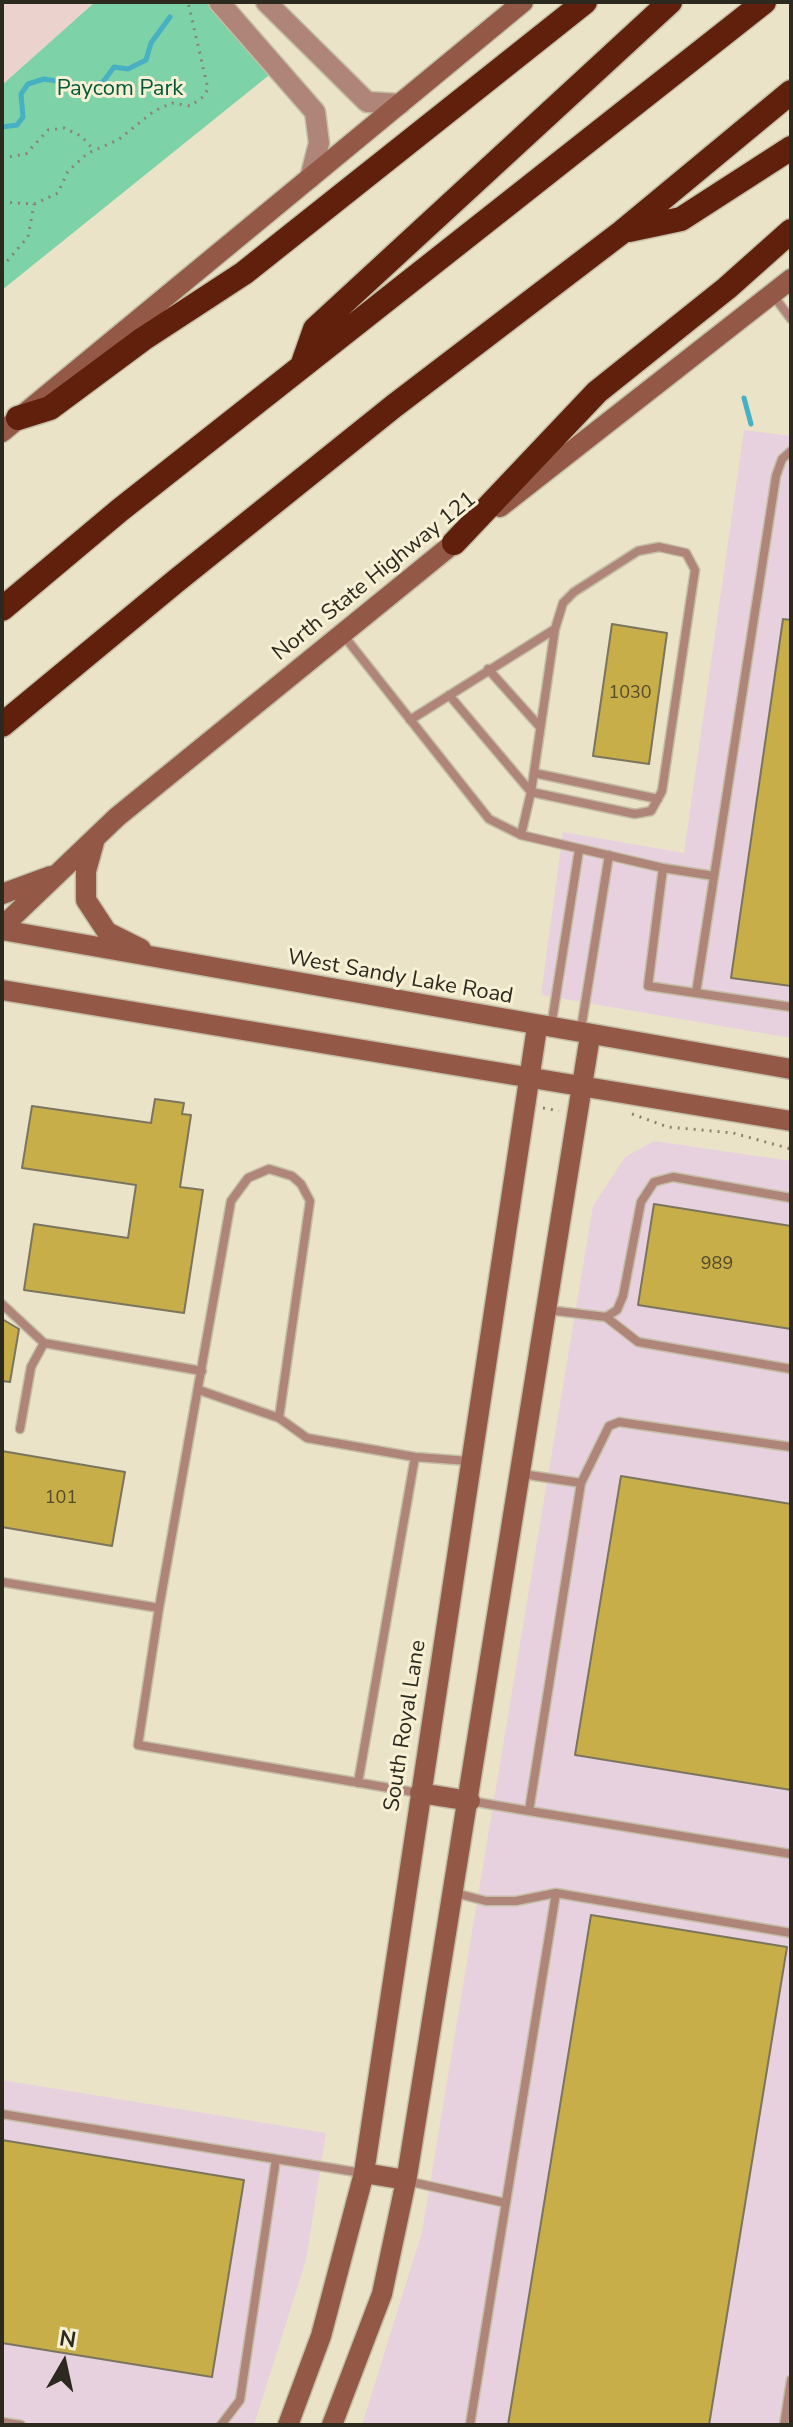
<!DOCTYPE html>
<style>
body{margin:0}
#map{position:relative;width:793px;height:2427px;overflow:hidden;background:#eae3c8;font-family:"Nunito Sans",sans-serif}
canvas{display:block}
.frame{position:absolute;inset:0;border:4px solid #2c291f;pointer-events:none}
.north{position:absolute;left:24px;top:2323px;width:80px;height:80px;-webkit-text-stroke:6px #f7f0d5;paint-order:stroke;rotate:9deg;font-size:22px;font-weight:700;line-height:32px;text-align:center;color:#2c291f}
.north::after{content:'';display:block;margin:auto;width:28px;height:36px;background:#2c291f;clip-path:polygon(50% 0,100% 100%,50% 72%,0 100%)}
</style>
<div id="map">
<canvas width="793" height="2427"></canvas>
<div class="frame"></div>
<div class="north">N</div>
</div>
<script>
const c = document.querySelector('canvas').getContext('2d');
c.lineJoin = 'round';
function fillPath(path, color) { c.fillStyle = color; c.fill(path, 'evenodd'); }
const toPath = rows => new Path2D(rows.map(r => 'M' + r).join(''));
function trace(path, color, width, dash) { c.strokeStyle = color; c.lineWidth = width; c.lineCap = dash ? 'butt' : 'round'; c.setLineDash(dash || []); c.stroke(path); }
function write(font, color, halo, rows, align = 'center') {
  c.font = font + ' "Nunito Sans",sans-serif'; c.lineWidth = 6; c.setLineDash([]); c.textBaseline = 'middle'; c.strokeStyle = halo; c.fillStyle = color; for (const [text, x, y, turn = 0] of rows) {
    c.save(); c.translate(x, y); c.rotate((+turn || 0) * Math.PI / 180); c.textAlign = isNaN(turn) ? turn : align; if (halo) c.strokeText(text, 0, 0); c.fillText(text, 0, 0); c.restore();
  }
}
fillPath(toPath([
 [2,2,95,2,2,85]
]), '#ecd2cc');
fillPath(toPath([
 [744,430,791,436,791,1038,541,995,563,832,684,853],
 [654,1141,791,1161,791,2425,362,2425,422,2232,593,1206,625,1157],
 [2,2080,326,2133,306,2260,254,2425,2,2425]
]), '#e7d1df');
fillPath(toPath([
 [95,2,208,2,278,68,2,290,2,85]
]), '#7dd2a7');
trace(toPath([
 [2,127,17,125,23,117,21,94,28,84,44,79,88,86,103,82,114,67,128,69,146,60,151,43,170,17],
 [744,398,751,424]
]), '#47b0c3', 5);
const building = toPath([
 [783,619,791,620,791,986,731,978,783,619],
 [612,624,667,633,649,764,593,756,612,624],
 [155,1099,184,1103,182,1114,191,1115,180,1187,203,1190,184,1313,24,1290,34,1224,128,1238,136,1185,22,1168,32,1106,151,1123,155,1099],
 [654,1204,791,1226,791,1329,638,1305,654,1204],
 [2,1319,19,1329,10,1382,2,1381,2,1319],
 [2,1451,125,1472,112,1546,2,1527,2,1451],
 [621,1476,791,1504,791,1790,575,1755,621,1476],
 [591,1915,787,1947,709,2425,508,2425,591,1915],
 [2,2140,244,2180,212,2377,2,2343,2,2140]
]);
fillPath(building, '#c8ae49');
trace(building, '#7b755d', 2);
const service = toPath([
 [772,294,791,319],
 [344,636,489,819,521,835,663,868,648,986,791,1007],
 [488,669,540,727],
 [449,695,531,792],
 [410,720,555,629,563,603,574,592,638,551,659,547,686,553,695,570,662,791,651,811,635,814,531,792,521,835],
 [534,773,658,799],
 [531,792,555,629],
 [663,868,714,876],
 [696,993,776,476,782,459,791,451],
 [551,1027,579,850],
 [581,1029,609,855],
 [2,1304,44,1343,202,1371],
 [548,1310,606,1317,638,1342,791,1369],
 [606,1317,617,1310,623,1296,641,1202,654,1182,673,1177,791,1198],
 [199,1390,279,1418,307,1438,415,1457,469,1461],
 [279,1418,310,1201,301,1184,292,1176,269,1169,248,1178,231,1201,159,1608,138,1745,419,1793],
 [20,1429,31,1367,44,1343],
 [581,1483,609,1426,619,1422,791,1447],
 [2,1582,159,1608],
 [358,1783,415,1457],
 [470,1801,529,1811,581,1483,522,1474],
 [529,1811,791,1854],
 [455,1893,486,1901,516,1901,556,1893],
 [2,2114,276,2159,240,2400,221,2425],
 [276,2159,362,2173],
 [407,2181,506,2203],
 [2,2422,21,2425],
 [470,2425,556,1893,791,1933],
 [784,2425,791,2380]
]);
const tertiary = toPath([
 [219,2,315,112,319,143,310,178],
 [266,2,367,102,400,104]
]);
const secondary = toPath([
 [2,432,523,2],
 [500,507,791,279],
 [94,842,86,871,86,900,107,932,141,949],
 [2,894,51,876],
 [2,927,117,817,465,534],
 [2,930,791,1069],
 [2,990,791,1121],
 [420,1793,470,1801],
 [364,2173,406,2180],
 [288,2425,321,2336,364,2173,537,1027],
 [332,2425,382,2294,407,2176,590,1036]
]);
const motorway = toPath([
 [629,230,681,219,791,148],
 [302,366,315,329,670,2],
 [18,418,50,408,143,339,244,273,585,2],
 [454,543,597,392,727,288,791,231],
 [2,609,120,510,764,2],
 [2,725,176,581,394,406,622,232,791,92]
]);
trace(service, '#c4bea6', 11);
trace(tertiary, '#c4bea6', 23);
trace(secondary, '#c4bea6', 23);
trace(motorway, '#c4bea6', 27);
trace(toPath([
 [2,158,26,154,48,130,64,128,81,136,94,150],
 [2,202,34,204,58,193,68,171,88,153,118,140,154,111,172,103,190,106,203,97,208,89,188,2],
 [2,267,28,237,34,204],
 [543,1108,559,1111],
 [632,1114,668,1127,733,1133,791,1149]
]), '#8a8573', 3, [2, 6]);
trace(service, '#b08579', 8);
trace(tertiary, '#b08579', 20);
trace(secondary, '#935846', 20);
trace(motorway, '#60200b', 24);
write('18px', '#534a2a', null, [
 ["1030",630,694],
 ["989",717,1265],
 ["101",61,1499]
]);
write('22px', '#015a3a', '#f7f0d5', [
 ["Paycom Park",120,90]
]);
write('22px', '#2c291f', '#f7f0d5', [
 ["North State Highway 121",375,577,-39],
 ["West Sandy Lake Road",400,978,10],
 ["South Royal Lane",406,1726,-81]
]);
</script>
